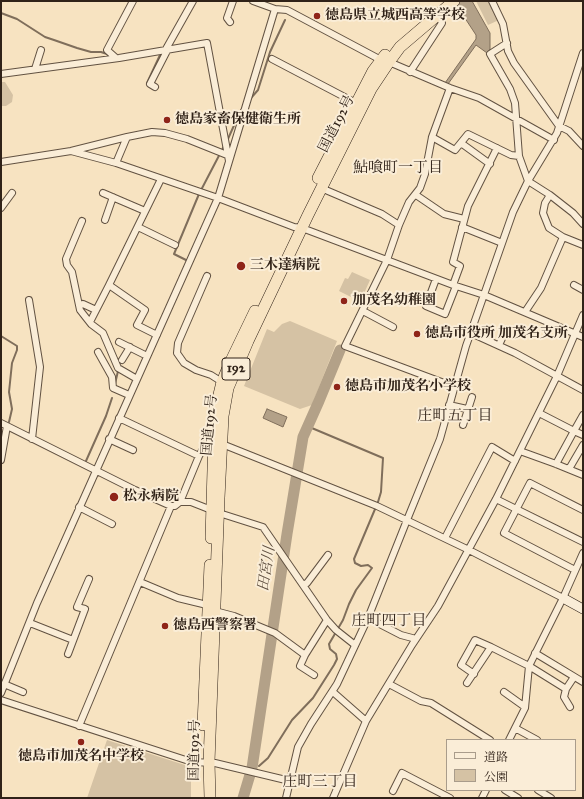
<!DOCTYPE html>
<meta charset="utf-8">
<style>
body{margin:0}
#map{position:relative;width:584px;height:799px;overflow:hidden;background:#f7e3c1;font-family:"IM FELL Great Primer","Noto Serif JP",serif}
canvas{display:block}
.frame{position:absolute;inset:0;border:2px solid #302218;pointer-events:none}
.legend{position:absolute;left:446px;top:739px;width:130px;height:52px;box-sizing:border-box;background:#faedd7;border:1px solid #a99c8b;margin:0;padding:5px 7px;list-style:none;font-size:12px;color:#302218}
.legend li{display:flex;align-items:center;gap:8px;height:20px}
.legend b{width:20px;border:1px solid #a99c8b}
</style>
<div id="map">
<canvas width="584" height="799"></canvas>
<div class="frame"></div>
<ul class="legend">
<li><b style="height:5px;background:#faedd7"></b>道路</li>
<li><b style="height:11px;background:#d5c2a4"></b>公園</li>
</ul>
</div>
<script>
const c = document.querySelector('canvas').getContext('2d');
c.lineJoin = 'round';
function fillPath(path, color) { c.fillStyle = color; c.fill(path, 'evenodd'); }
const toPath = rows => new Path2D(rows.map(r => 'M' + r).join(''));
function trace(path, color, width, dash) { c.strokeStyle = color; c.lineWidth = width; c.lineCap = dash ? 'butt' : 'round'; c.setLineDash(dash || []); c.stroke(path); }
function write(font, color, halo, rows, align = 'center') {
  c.font = font + ' "IM FELL Great Primer","Noto Serif JP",serif'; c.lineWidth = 4; c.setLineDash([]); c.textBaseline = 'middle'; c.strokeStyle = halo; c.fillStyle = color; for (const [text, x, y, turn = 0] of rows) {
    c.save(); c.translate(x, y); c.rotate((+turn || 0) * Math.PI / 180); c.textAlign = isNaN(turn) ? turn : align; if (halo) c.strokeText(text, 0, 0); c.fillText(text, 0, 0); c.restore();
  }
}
fillPath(toPath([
 [476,1,491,1,499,20,488,25],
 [1,82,5,82,13,95,12,102,6,106,1,106],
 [352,272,370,280,362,298,359,299,352,295,351,297,339,291,345,278,348,279],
 [290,321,337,341,312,405,300,409,244,386,267,329,274,332,282,324],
 [107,740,191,767,191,798,87,798]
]), '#d5c2a4');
const water = toPath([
 [456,1,472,1,490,33,490,49,487,53,476,45,448,84,445,83,476,39,476,35,459,9,456,1],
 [267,409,287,417,283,427,263,418,267,409]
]);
fillPath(water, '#b3a188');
trace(water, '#7f6e5b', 1);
trace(toPath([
 [1,13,17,19,45,37,54,40,77,48,91,52,101,52,107,54,108,56],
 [147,83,160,55],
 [251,98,258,90,270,52,285,20],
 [227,141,241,110],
 [188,261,174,254,199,194,224,146],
 [1,336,17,346,17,350,12,363,9,392,12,409,9,422],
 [115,384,118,371],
 [86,461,106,416,112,398],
 [259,766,268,758,292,720,313,698,334,665,337,659,336,654,330,649,329,644,343,620,349,604,356,590,372,568,368,565,361,566,355,563,354,559,378,502,381,492,383,458,307,426],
 [252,768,255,768]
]), '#7f6e5b', 2);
trace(toPath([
 [243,798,252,768,287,534,303,437,319,401,340,350]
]), '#b3a188', 11);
const street = toPath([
 [253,1,275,9,287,10,381,60,389,62,450,88,479,98,554,140],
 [492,1,503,24,508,51,514,63,559,126,569,131,583,146],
 [230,22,227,18,233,1],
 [507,43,490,54,510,89,515,103,519,156,528,181,550,195,545,203,543,213,549,228,563,237,583,245],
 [166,49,193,1],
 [116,58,107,50,133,1],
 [272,59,356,103],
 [35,69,41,50],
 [410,72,442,23,438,14],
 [1,74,119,58,207,43,229,161],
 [155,87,150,84,168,49],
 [450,88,432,137,425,174,420,188,409,202,399,225,387,260,345,346,455,387],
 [432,137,455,150,468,134,511,155,519,156],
 [461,143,490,164],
 [71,151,116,163,218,198,294,227,302,228,453,285,484,295,583,337],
 [1,162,71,151,127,137],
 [116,163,127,137,152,132,165,133,187,139,227,155],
 [321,188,382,214,399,225],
 [103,193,145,211],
 [416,195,444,214,464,219],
 [550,195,573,213,583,224],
 [1,208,12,193],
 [105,220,113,197],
 [82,221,66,259,67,265,72,272,80,310,91,324,103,333,118,368,137,379],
 [138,227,175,245],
 [462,227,502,243],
 [207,276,178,343,177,353,184,363,196,370,211,375,222,382],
 [436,279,426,306,445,314,456,286],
 [109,285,161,179],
 [453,285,460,266,453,262,468,206,497,148],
 [574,285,583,290],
 [29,300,40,367,32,439],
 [83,304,96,310],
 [363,311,393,327],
 [525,312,541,288,563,237],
 [90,322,109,285,145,310,137,325,157,335],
 [471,333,515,353,583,390],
 [119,342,147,356],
 [499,345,504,334],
 [98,352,112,377,113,388,129,395],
 [122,360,130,347],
 [449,405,467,409],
 [539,413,574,431,556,464],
 [583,415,574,431,583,435],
 [119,418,199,456],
 [1,423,135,490,171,506,175,506,180,502,191,502,219,513,263,527,327,620,336,630,355,645],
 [463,425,472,397],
 [109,439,133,450],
 [222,444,377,506,469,550,563,598],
 [520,451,556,464,583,475],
 [1,460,7,426],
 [569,469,583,445],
 [496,499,583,542],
 [180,502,199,456,208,440,214,436],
 [79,507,112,524],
 [445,538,492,447,515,461],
 [575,570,504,533,530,483,583,510],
 [140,582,178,598,207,605],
 [303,585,307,583,328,555],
 [215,611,234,616,275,633,305,655,327,620],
 [368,618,401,635,416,639],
 [30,623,73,640],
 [535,653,583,682],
 [68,654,85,609,77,607,89,579],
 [305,655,300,666,314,675],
 [474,674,461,665,475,640,491,647],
 [467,683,491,647,529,666,566,689,564,697,570,707],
 [4,684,23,692],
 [389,684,421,701,431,703,490,740],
 [566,689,574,677],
 [333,692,366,721],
 [504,692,525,707],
 [1,693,37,603,218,198,275,9],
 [1,700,192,762,215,763,290,781],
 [79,726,171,506],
 [515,728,537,740],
 [509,740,525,708,529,666,563,598,583,553],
 [505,790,518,798],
 [538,790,551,798],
 [393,791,402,773,450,798],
 [286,798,298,747,311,724,337,684,368,618,407,520,440,439,466,346,513,212,528,181,557,133,583,53],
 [333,798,366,721,412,645,438,606,496,499,557,376,583,315],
 [482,798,486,790]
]);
const secondary = toPath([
 [563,598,583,609]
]);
const highway = toPath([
 [318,178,373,71,385,55],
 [211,538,214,436,217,403,222,382,229,365,255,311],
 [203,725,210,565],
 [210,798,209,762,219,498,223,416,228,388,248,341,308,215,371,89,389,62,400,47,454,1]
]);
trace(street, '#625242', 8);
trace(secondary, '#302218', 10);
trace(highway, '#302218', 12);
trace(street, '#faedd7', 6);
trace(secondary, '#faedd7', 9);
trace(highway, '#f7e3c1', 11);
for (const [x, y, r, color] of [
 [317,16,4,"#8f2418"],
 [167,120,4,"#8f2418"],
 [241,266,5,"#8f2418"],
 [344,301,4,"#8f2418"],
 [417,334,4,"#8f2418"],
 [337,387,4,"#8f2418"],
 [114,497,5,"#8f2418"],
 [165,626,4,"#8f2418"],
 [81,742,4,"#8f2418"]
]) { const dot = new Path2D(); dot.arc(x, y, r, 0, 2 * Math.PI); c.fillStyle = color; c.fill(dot); trace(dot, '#faedd7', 1.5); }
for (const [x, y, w] of [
 [236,369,28]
]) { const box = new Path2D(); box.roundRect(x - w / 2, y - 11, w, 22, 3); c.fillStyle = '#faedd7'; c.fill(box); trace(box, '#302218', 1); }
write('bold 13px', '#302218', null, [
 ["192",236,369]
]);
write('bold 14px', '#302218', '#faedd7', [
 ["徳島県立城西高等学校",325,16],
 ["徳島家畜保健衛生所",175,120],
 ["三木達病院",250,266],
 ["加茂名幼稚園",352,301],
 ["徳島市役所 加茂名支所",425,334],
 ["徳島市加茂名小学校",345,387],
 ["松永病院",123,497],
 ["徳島西警察署",173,626],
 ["徳島市加茂名中学校",81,757,"center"]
], 'left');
write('14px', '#302218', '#faedd7', [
 ["国道192号",337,124,-63],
 ["国道192号",210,425,-85],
 ["国道192号",195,750,-89]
]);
write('15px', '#302218', '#faedd7', [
 ["鮎喰町一丁目",398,168],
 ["庄町五丁目",455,416],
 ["庄町四丁目",389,621],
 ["庄町三丁目",320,782]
]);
write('italic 15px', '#5e4e3f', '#faedd7', [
 ["田宮川",267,569,-81]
]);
</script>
